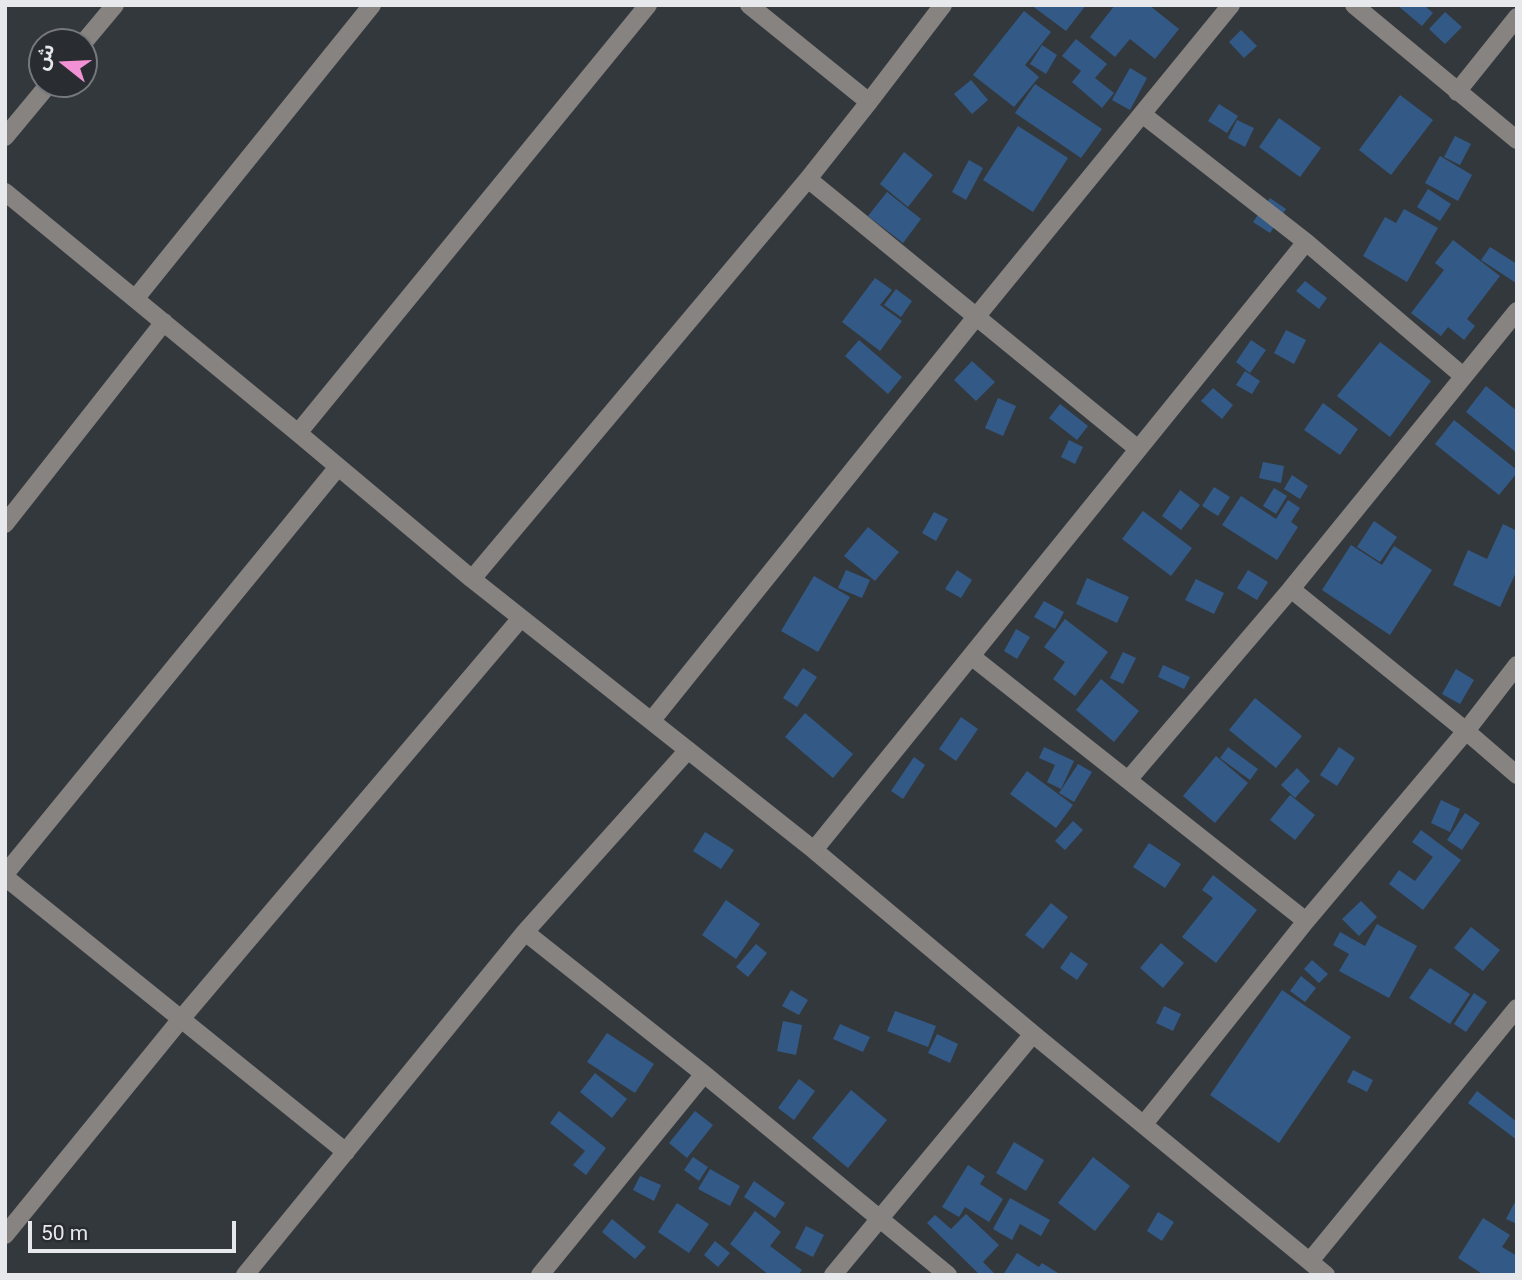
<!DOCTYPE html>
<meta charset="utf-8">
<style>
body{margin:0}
#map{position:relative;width:1522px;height:1280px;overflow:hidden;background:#33383d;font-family:Roboto,"Noto Sans Arabic",sans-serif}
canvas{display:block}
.frame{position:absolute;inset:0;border:7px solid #e6e8ec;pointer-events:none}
.north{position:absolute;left:28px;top:28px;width:70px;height:70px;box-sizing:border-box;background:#292d32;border:2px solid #75787c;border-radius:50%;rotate:288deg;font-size:19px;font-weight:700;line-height:28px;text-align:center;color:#e6e8ec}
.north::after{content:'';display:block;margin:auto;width:24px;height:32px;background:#f391d5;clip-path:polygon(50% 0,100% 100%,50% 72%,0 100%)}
.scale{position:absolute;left:28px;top:1221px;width:208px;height:32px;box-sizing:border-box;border:4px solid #e6e8ec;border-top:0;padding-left:9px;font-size:21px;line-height:24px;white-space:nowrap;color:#e6e8ec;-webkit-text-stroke:5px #292d32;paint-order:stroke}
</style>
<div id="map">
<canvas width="1522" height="1280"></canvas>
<div class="frame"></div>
<div class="north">ش</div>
<div class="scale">50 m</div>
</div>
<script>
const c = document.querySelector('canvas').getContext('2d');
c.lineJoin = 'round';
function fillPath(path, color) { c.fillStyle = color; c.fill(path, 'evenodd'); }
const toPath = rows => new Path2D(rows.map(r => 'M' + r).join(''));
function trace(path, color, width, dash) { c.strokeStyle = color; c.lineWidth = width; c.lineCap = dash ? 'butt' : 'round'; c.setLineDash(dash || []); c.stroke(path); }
fillPath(toPath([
 [1031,5,1086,5,1066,31],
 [1115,5,1149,5,1179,29,1155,59,1130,39,1115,57,1090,37],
 [1397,5,1424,5,1433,13,1422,26],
 [1024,11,1051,32,1025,65,1039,77,1014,107,973,75],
 [1445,12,1462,27,1445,44,1429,29],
 [1241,30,1257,46,1244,58,1229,42],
 [1076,39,1107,64,1095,78,1114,93,1102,108,1072,82,1081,71,1062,56],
 [1042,45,1057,55,1046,74,1030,64],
 [1130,68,1147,78,1130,110,1112,100],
 [971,80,988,100,972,114,954,94],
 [1035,84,1102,129,1081,158,1015,113],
 [1400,95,1433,120,1391,175,1359,150],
 [1219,104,1238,116,1227,133,1208,121],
 [1279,118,1321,148,1300,177,1259,147],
 [1237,120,1254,128,1245,147,1228,138],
 [1018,126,1068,158,1033,212,983,180],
 [1455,136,1471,144,1460,165,1444,157],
 [904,152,933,175,908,207,880,184],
 [1440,156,1472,175,1458,201,1425,183],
 [969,160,983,168,966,200,952,192],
 [1428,189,1451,204,1440,221,1417,207],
 [887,192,921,219,903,243,868,216],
 [1270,198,1286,209,1270,233,1253,222],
 [1404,209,1438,228,1407,282,1363,256,1385,217,1396,223],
 [1453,240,1500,276,1467,319,1475,326,1464,340,1448,327,1441,336,1411,313,1444,270,1435,263],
 [1490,247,1517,264,1516,283,1481,260],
 [875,278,892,290,880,305,902,321,880,351,842,322],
 [1305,281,1327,298,1319,309,1296,291],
 [896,289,912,301,901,317,884,305],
 [1286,330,1306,340,1294,364,1274,353],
 [859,340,902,377,888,394,845,356],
 [1251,340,1266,350,1250,373,1236,362],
 [1380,342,1431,381,1390,437,1337,396],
 [972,361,995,382,976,401,954,380],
 [1245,371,1260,381,1252,394,1236,385],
 [1486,386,1517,411,1517,453,1466,412],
 [1213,388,1233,405,1222,419,1201,401],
 [998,398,1016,406,1003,436,985,428],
 [1323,403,1358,429,1340,455,1304,430],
 [1060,404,1088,426,1077,440,1049,418],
 [1454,420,1517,470,1517,473,1499,495,1435,444],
 [1069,440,1083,447,1075,464,1061,457],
 [1263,462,1284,466,1281,483,1259,478],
 [1292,475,1308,486,1300,499,1284,489],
 [1214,487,1230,497,1218,516,1202,506],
 [1274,488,1287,496,1276,514,1263,506],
 [1180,490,1200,505,1181,530,1162,516],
 [1241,496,1276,519,1288,500,1300,508,1291,522,1298,527,1277,560,1222,525],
 [1143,511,1192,548,1171,576,1122,539],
 [934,512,948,519,936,541,922,533],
 [1374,521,1397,537,1380,562,1357,547],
 [1503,524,1517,531,1517,570,1500,607,1453,585,1468,550,1487,559],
 [868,527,899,552,875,581,844,556],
 [1351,545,1382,565,1394,546,1432,570,1390,635,1322,590],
 [846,570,870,580,862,598,838,588],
 [957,570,972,580,961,598,945,589],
 [1248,570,1268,582,1257,600,1237,588],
 [814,576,850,597,818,652,781,631],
 [1087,578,1129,597,1117,623,1076,604],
 [1196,579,1224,593,1214,614,1185,600],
 [1044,601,1064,612,1055,629,1034,617],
 [1065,619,1108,652,1075,696,1053,679,1065,662,1044,647],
 [1016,629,1030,637,1017,659,1004,651],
 [1123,652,1136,658,1123,684,1110,678],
 [1163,665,1190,677,1184,689,1158,677],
 [803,668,817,677,797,707,783,698],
 [1456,669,1474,680,1460,704,1442,694],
 [1101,679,1139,711,1114,742,1076,710],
 [1255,698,1302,736,1276,768,1229,730],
 [805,713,853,754,833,778,785,737],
 [961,717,978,729,956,761,939,749],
 [1044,747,1074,761,1061,789,1047,782,1055,765,1039,758],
 [1228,747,1258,769,1250,780,1220,758],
 [1339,747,1355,758,1337,786,1320,775],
 [1216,756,1248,783,1215,823,1183,796],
 [914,757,925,765,903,799,891,791],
 [1078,764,1092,772,1074,802,1059,793],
 [1297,768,1310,781,1295,798,1281,785],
 [1027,771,1073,805,1056,828,1010,794],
 [1290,795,1315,815,1295,840,1270,820],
 [1441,800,1460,809,1450,832,1431,823],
 [1465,813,1480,823,1462,850,1447,840],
 [1073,821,1083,830,1065,850,1055,841],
 [1421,830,1461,860,1423,910,1389,884,1399,870,1415,881,1433,857,1412,842],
 [705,832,734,850,721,869,693,851],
 [1149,843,1181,864,1165,888,1133,867],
 [1213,875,1257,910,1216,963,1182,937,1213,898,1202,890],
 [726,900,760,924,736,959,702,935],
 [1361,901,1377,917,1359,936,1342,919],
 [1051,903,1068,917,1043,949,1025,935],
 [1377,924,1417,946,1389,998,1339,971,1349,954,1333,945,1340,932,1365,946],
 [1471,927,1500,950,1483,971,1454,948],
 [1161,943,1184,963,1163,988,1140,968],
 [756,944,767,953,748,977,736,967],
 [1071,952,1088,964,1077,980,1060,968],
 [1312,960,1328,974,1319,983,1304,969],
 [1430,968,1470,994,1450,1024,1409,998],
 [1301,976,1316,988,1305,1002,1290,991],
 [791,990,808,1000,799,1015,782,1006],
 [1282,990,1351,1037,1279,1143,1210,1095],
 [1474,993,1487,1002,1466,1032,1454,1024],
 [1164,1006,1181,1014,1173,1031,1156,1023],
 [895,1011,936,1026,928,1047,887,1031],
 [783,1021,802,1025,796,1055,777,1051],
 [840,1024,870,1037,863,1052,833,1039],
 [607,1033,654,1064,635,1093,587,1062],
 [937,1034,958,1044,950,1063,928,1053],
 [1353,1070,1373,1080,1367,1092,1347,1082],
 [595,1073,627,1099,612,1118,580,1092],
 [799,1079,815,1091,794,1120,778,1108],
 [851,1090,887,1120,848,1168,812,1138],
 [1477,1091,1517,1122,1517,1140,1468,1103],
 [559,1111,606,1148,586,1175,573,1165,585,1151,550,1123],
 [695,1111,713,1125,687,1158,669,1143],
 [1014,1142,1044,1160,1026,1191,996,1173],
 [693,1157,708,1167,699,1181,684,1170],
 [1093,1157,1130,1186,1095,1231,1058,1203],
 [968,1165,985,1176,980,1184,1003,1199,989,1222,965,1207,959,1217,942,1207],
 [710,1169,740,1186,730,1206,698,1189],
 [640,1176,661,1185,654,1201,633,1190],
 [754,1181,785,1203,775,1218,744,1197],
 [1010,1198,1050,1220,1041,1236,1020,1224,1012,1240,993,1229],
 [1517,1198,1517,1224,1506,1219],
 [677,1203,709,1224,689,1253,658,1232],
 [755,1211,781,1232,770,1246,802,1270,798,1275,769,1275,730,1244],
 [1158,1212,1174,1222,1162,1241,1147,1231],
 [966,1214,999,1245,983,1262,996,1275,980,1275,927,1223,935,1215,951,1229],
 [1483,1218,1510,1235,1502,1247,1517,1256,1517,1275,1484,1275,1458,1258],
 [612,1219,646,1247,635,1259,602,1232],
 [806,1226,824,1235,813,1257,795,1248],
 [715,1241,730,1253,718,1267,704,1255],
 [1017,1253,1039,1267,1042,1263,1061,1275,1003,1275]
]), '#335a87');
trace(toPath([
 [749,5,869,102],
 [1354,5,1517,140],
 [84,42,115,5],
 [1457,92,1517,17],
 [1142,114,1306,242,1463,376],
 [5,137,49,84],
 [808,179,1138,449],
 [5,192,298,433,472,579,814,850,1033,1034,1326,1275],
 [135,299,372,5],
 [298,433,648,5],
 [5,524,164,322],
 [472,579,808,179,869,102,943,5],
 [1291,589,1466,731,1517,775],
 [971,656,1306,921],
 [652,720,976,317,1231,5],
 [1128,780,1291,589,1517,311],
 [814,850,1306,242],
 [5,874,338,467],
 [5,877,346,1152],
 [525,932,704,1074,948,1275],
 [1144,1124,1306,921,1466,731,1517,665],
 [5,1235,181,1019,521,618],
 [1310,1261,1517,1008],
 [245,1275,525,932,688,750],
 [540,1275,704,1074],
 [833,1275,1033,1034]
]), '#868381', 18);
</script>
